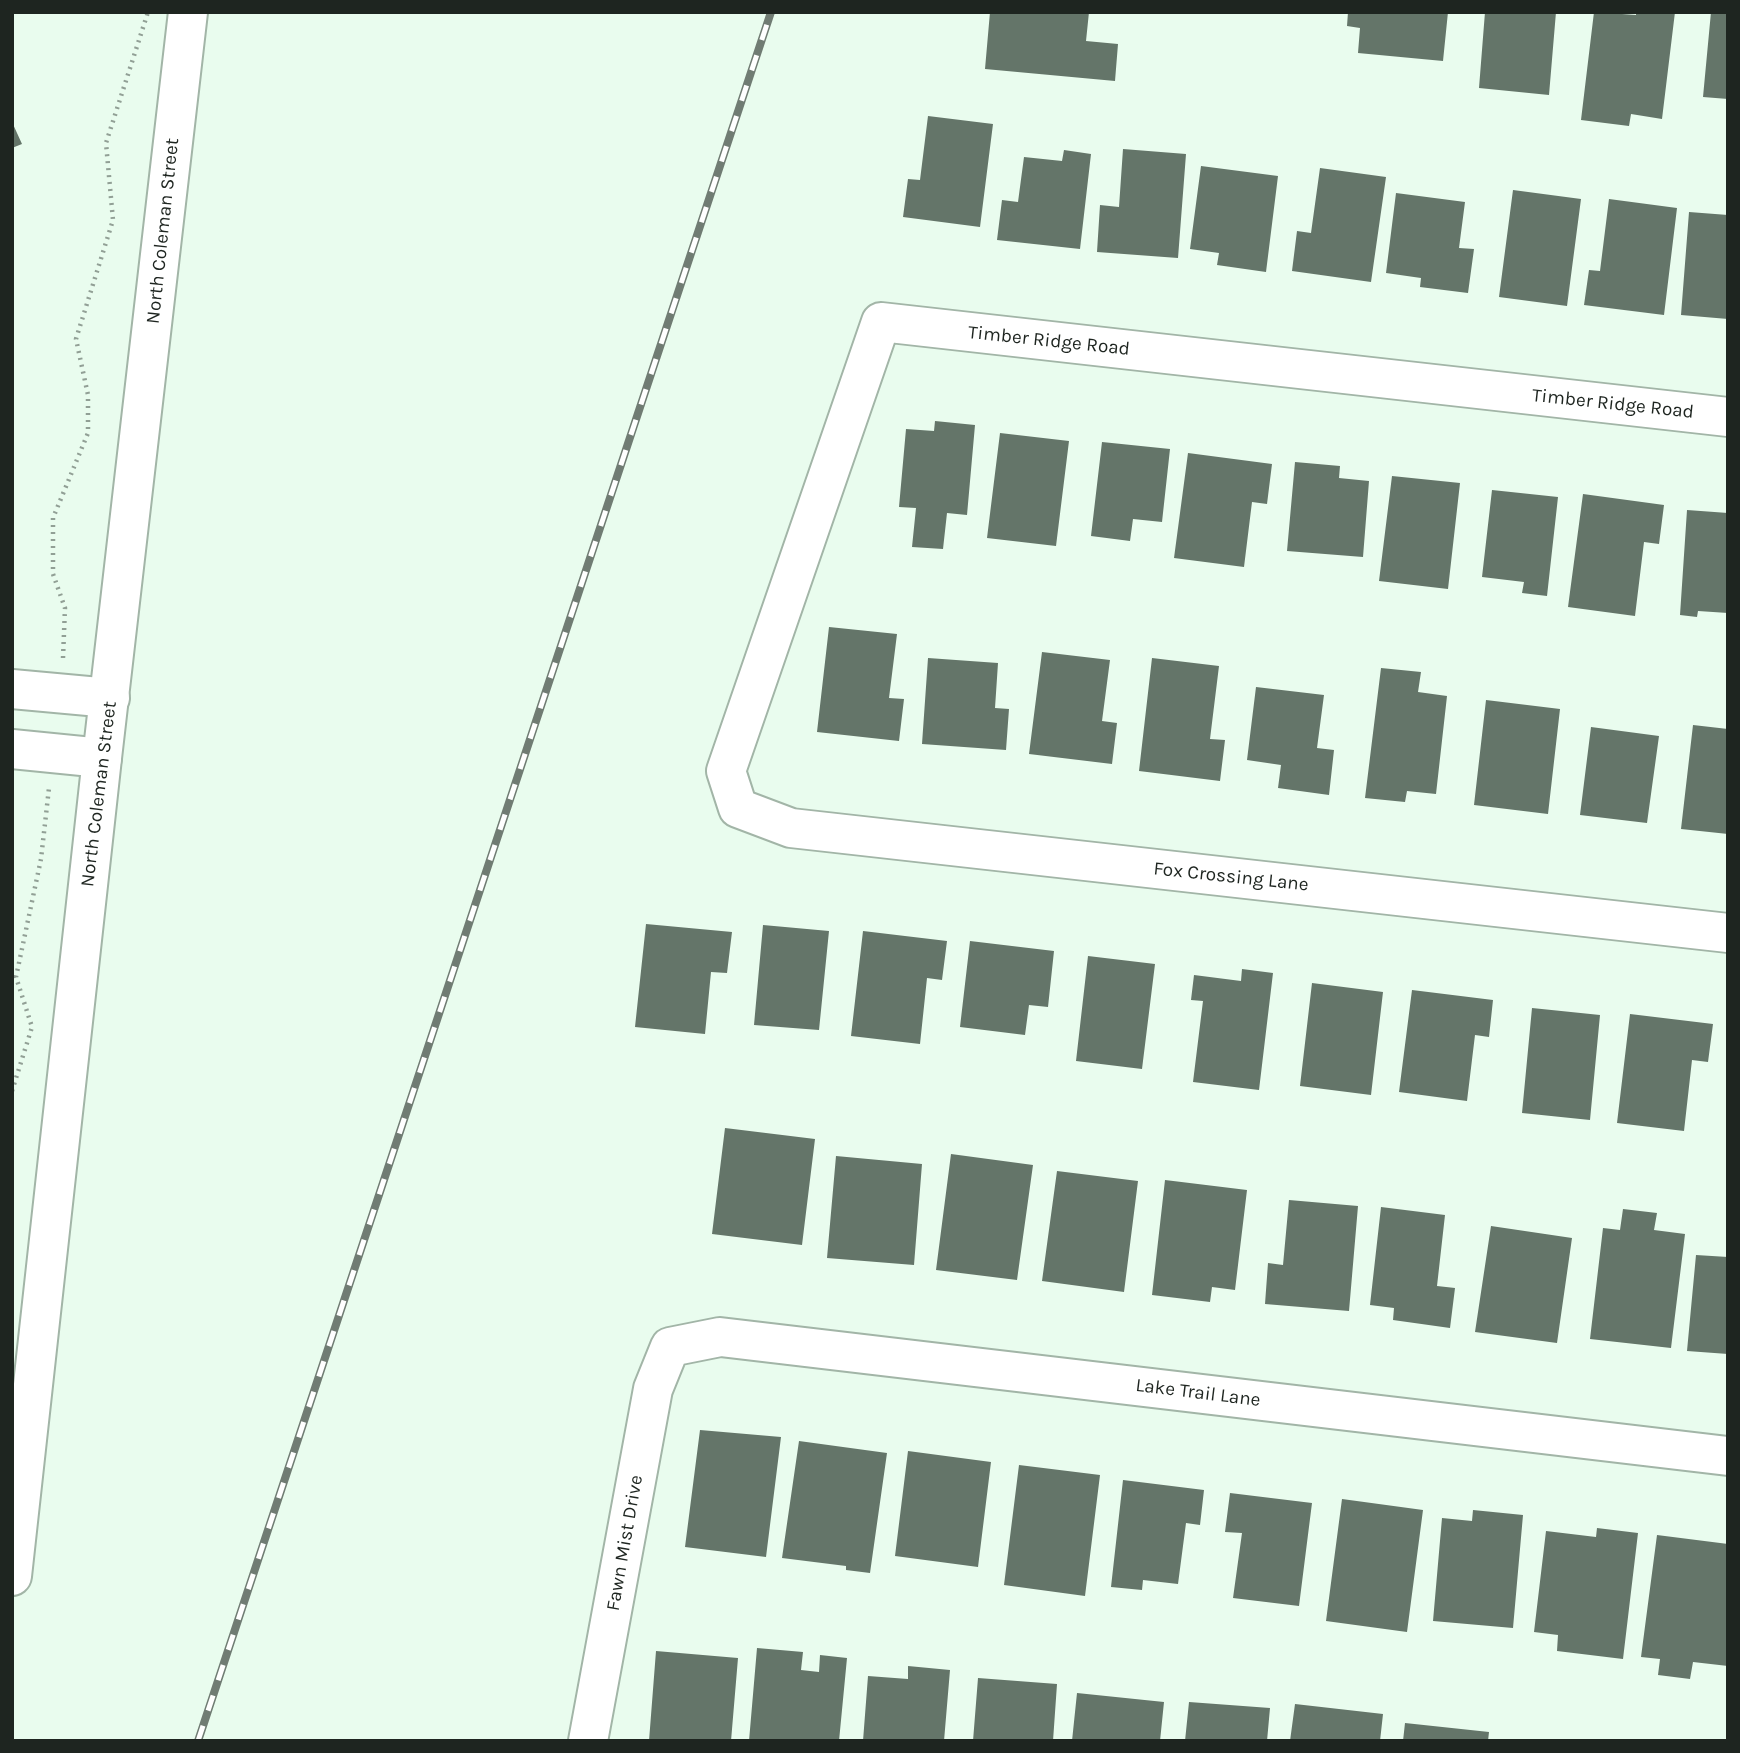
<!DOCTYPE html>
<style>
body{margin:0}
#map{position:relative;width:1740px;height:1753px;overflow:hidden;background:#e9fcee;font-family:Karla,sans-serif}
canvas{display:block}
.frame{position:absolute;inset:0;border:14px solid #1e2520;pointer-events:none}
</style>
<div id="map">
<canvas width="1740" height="1753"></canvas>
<div class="frame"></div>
</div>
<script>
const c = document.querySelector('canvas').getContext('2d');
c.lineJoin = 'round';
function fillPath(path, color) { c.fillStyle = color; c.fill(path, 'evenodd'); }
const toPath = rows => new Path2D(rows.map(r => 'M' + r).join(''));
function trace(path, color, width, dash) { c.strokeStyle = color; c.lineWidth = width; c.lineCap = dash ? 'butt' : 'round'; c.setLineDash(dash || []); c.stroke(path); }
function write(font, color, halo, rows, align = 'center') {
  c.font = font + ' Karla,sans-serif'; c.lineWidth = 5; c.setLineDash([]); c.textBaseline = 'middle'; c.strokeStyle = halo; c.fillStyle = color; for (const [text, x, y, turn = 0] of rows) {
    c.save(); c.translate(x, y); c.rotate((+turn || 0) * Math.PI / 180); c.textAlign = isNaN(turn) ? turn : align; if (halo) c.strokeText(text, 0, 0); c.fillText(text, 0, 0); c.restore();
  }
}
fillPath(toPath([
 [990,12,1089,12,1086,41,1118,44,1115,81,985,69],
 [1348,12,1448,12,1443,61,1358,53,1360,28,1347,26],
 [1485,12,1556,12,1549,95,1479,88],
 [1594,12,1636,15,1636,12,1675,12,1662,119,1631,114,1629,126,1581,120],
 [1711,12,1728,12,1728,99,1703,97],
 [928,116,993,124,980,227,903,217,908,179,920,180],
 [12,122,22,144,12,148],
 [1123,149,1186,154,1178,258,1097,252,1100,205,1119,207],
 [1064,150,1091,154,1080,249,997,240,1002,200,1018,202,1024,157,1062,161],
 [1201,166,1278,176,1266,272,1217,265,1219,253,1190,249],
 [1320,168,1386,177,1371,282,1292,271,1297,231,1311,233],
 [1513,190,1581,199,1567,306,1499,297],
 [1396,193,1465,202,1459,248,1474,249,1468,293,1420,287,1421,278,1386,273],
 [1609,199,1677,208,1664,315,1584,305,1589,270,1600,271],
 [1689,212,1728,215,1728,319,1681,315],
 [935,421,975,425,967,515,947,513,943,549,912,547,916,508,899,507,906,429,934,431],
 [1000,433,1069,441,1056,546,987,538],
 [1102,442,1170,449,1162,522,1133,519,1130,541,1091,536],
 [1188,453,1272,464,1267,504,1252,502,1244,567,1174,558],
 [1295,462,1340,466,1339,478,1369,481,1363,557,1287,551],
 [1392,476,1460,483,1448,589,1379,581],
 [1492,490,1558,497,1547,596,1522,593,1524,582,1482,577],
 [1583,494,1664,505,1659,544,1644,542,1635,616,1568,607],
 [1687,510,1728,513,1728,613,1698,611,1697,617,1680,615],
 [829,627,897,634,889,698,904,699,899,741,817,732],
 [1042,652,1110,660,1102,721,1117,723,1112,764,1029,754],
 [928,658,998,663,995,708,1009,709,1006,750,922,744],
 [1152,658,1219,666,1210,739,1225,740,1220,781,1139,771],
 [1381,668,1421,672,1418,692,1447,696,1436,794,1407,791,1405,802,1365,798],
 [1256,687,1324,695,1317,748,1334,750,1329,795,1278,788,1281,765,1247,760],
 [1486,700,1560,709,1548,814,1474,805],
 [1693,725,1728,729,1728,834,1681,829],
 [1591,727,1659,736,1647,823,1580,815],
 [646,924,732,932,727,973,711,972,705,1034,635,1027],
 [763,925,829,931,819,1030,754,1025],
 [863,931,947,941,942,980,927,978,920,1044,851,1036],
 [970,941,1054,951,1048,1007,1029,1005,1025,1035,960,1027],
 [1088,956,1155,964,1142,1069,1076,1061],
 [1242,969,1273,973,1259,1090,1193,1082,1203,1001,1191,1000,1194,975,1241,981],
 [1312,983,1383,992,1371,1095,1300,1086],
 [1412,990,1493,1000,1489,1037,1475,1035,1467,1101,1399,1092],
 [1532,1008,1600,1015,1590,1120,1522,1113],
 [1630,1014,1713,1024,1708,1062,1692,1060,1684,1131,1617,1123],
 [725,1128,815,1139,802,1245,712,1234],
 [951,1154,1033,1165,1017,1280,936,1270],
 [836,1156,922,1164,914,1265,827,1258],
 [1057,1171,1138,1181,1124,1292,1042,1281],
 [1165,1180,1247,1190,1235,1290,1212,1287,1210,1302,1152,1295],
 [1289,1200,1358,1206,1349,1311,1265,1304,1268,1263,1283,1265],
 [1381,1207,1445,1215,1437,1286,1455,1288,1450,1328,1393,1320,1394,1308,1370,1305],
 [1623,1209,1657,1213,1654,1230,1685,1234,1671,1348,1590,1339,1603,1228,1620,1230],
 [1491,1226,1572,1238,1557,1343,1475,1332],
 [1696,1255,1728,1257,1728,1354,1687,1351],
 [700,1430,781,1437,766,1557,685,1547],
 [799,1441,887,1453,870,1573,846,1570,846,1566,782,1558],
 [908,1451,991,1462,978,1567,895,1556],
 [1019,1465,1100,1475,1085,1596,1004,1585],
 [1123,1480,1204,1490,1200,1525,1186,1523,1178,1584,1143,1580,1142,1590,1111,1587],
 [1230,1493,1312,1503,1299,1606,1233,1598,1242,1533,1225,1532],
 [1342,1499,1423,1510,1407,1632,1326,1621],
 [1473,1510,1523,1515,1513,1628,1433,1621,1442,1518,1472,1521],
 [1597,1528,1638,1533,1623,1659,1557,1651,1558,1635,1534,1632,1546,1531,1596,1537],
 [1657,1535,1728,1544,1728,1666,1693,1662,1690,1679,1658,1675,1660,1659,1641,1657],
 [757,1648,803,1652,801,1670,819,1672,820,1655,847,1658,839,1741,749,1741],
 [656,1651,738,1658,731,1741,649,1741],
 [908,1666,950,1670,944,1741,863,1741,868,1676,908,1679],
 [978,1678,1057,1684,1053,1741,973,1741],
 [1077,1693,1164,1702,1160,1741,1072,1741],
 [1189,1702,1270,1708,1267,1741,1185,1741],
 [1295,1704,1383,1714,1380,1741,1290,1741],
 [1405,1723,1489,1732,1488,1741,1403,1741]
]), '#647569');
const minor = toPath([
 [1728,417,881,322,726,771,738,808,791,828,1728,933],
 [12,689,110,698],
 [12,749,102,758],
 [588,1741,653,1389,670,1347,720,1337,1728,1456]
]);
const tertiary = toPath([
 [12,1576,102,758,188,12]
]);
trace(minor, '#a2b5a7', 42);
trace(tertiary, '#a2b5a7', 42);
trace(toPath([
 [63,658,65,608,53,574,53,518,88,433,88,395,76,339,113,220,106,143,148,12],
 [12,1091,32,1027,16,977,41,859,49,788]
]), '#919f95', 4.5, [2, 5]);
trace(minor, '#fff', 38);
trace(tertiary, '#fff', 38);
const rail = toPath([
 [198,1741,771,12]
]);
trace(rail, '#707c73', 8);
trace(rail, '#fff', 5, [16]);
write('19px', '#1e2520', '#fff', [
 ["North Coleman Street",163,231,-84],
 ["Timber Ridge Road",1049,341,6],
 ["Timber Ridge Road",1613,404,6],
 ["North Coleman Street",99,794,-83],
 ["Fox Crossing Lane",1231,877,6],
 ["Lake Trail Lane",1198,1393,7],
 ["Fawn Mist Drive",625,1543,-80]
]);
</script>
